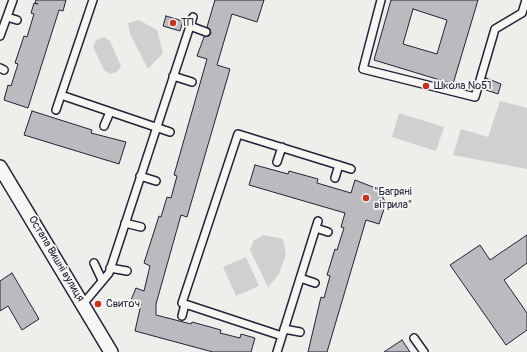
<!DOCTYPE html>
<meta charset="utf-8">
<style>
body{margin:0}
canvas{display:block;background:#eeeeeb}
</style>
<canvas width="527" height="352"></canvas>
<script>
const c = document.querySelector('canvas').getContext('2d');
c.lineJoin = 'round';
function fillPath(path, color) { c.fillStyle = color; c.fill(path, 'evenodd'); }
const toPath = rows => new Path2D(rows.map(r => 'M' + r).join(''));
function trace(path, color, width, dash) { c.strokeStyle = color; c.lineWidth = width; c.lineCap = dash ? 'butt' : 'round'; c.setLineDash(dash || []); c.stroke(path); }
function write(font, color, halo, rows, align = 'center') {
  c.font = font + ' Pangolin,sans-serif'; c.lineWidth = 3.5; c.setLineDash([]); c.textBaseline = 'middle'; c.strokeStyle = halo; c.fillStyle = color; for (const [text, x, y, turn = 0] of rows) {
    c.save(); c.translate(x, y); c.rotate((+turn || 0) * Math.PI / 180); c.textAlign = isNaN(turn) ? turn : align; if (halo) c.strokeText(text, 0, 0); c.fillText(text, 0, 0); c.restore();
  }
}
fillPath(toPath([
 [139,20,157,30,163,53,148,69,130,34,128,23],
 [104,37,110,41,121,66,117,72,110,74,104,70,93,47,96,40],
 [500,101,527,108,527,169,453,155,461,129,488,137],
 [399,113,444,127,436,151,392,137],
 [264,235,283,239,286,254,279,274,268,287,250,250,254,240],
 [246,257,259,286,236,296,223,267]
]), '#d0d0d1');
const building = toPath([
 [36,0,66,0,63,11,59,10,28,108,4,100,8,85,11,86,18,64,15,63,24,36,27,37,34,14,31,13,34,3,38,4,35,3,36,0],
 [215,0,264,0,257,22,232,14,217,65,230,69,187,217,181,215,156,304,156,315,191,324,192,322,221,330,220,333,240,338,241,334,255,338,251,352,213,352,135,331,141,304,131,300,136,288,144,291,150,266,144,263,159,216,161,217,167,197,171,198,177,176,174,175,207,59,197,56,204,37,209,36,211,33,210,29,207,27,215,0],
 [391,0,478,0,453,84,374,60,391,0],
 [413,9,447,20,437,54,403,44,413,9],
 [166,16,183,21,180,31,163,26,166,16],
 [486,78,501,84,498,94,483,89,486,78],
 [32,111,92,130,91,133,126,142,119,164,24,135,32,111],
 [255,165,288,174,289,171,318,179,317,183,351,193,355,180,378,189,386,203,379,224,366,220,327,352,308,352,321,297,324,298,330,276,327,275,335,249,337,250,344,228,341,227,345,213,249,185,255,165],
 [527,235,527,263,504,280,527,313,527,330,506,345,450,265,480,245,490,260,527,235],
 [12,273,39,319,22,330,8,306,0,311,0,281,12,273],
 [402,340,410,352,384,352,402,340]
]);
fillPath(building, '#bbbbbf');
trace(building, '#22223b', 1);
const service = toPath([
 [93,0,61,95,170,132],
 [381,0,363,69,475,97,495,29,522,13,526,0],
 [7,17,17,20],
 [190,26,206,32],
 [0,36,13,0],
 [0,68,4,70],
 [173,76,192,82],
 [56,110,61,95],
 [104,126,110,112],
 [277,162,282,147],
 [140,176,156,181],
 [335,178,339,165],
 [125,223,141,227],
 [316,228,328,232],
 [94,263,102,280],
 [110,268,127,271],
 [300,278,315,283],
 [83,304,109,273,193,17],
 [182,316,185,304],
 [284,329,300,332],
 [282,336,182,303,238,134,351,169],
 [414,338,424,352],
 [277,352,318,221]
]);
const minor = toPath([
 [0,167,111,352]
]);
trace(service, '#22223b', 10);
trace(minor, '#22223b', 16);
trace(service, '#f6f6f2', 7);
trace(minor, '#f6f6f2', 13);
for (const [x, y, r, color] of [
 [173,23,4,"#c8321e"],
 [426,86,4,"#c8321e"],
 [366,198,4,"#c8321e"],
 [98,304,4,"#c8321e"]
]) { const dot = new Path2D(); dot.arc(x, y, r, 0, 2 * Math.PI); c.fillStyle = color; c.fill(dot); trace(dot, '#f6f6f2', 1.5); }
write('11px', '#22223b', '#f6f6f2', [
 ["ТП",181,23],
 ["Школа №51",434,86],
 ["\"Багряні",374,192],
 ["вітрила\"",374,205],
 ["Свиточ",106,304]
], 'left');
write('11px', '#22223b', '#f6f6f2', [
 ["Остапа Вишні вулиця",56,259,59]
]);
</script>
